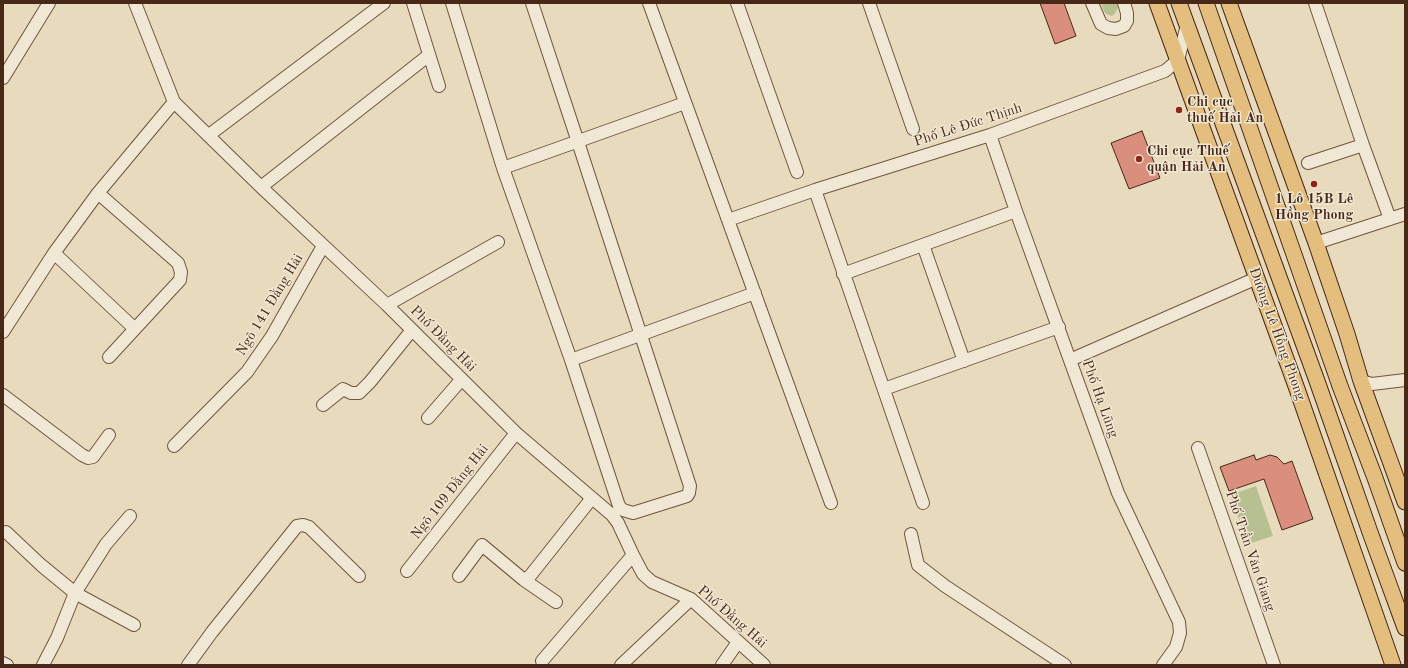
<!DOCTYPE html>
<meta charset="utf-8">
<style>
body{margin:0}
#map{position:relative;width:1408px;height:668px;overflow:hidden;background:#e8dbbd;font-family:"Old Standard TT",serif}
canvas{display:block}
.frame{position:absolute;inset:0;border:4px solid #482816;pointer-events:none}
</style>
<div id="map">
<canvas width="1408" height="668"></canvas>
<div class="frame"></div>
</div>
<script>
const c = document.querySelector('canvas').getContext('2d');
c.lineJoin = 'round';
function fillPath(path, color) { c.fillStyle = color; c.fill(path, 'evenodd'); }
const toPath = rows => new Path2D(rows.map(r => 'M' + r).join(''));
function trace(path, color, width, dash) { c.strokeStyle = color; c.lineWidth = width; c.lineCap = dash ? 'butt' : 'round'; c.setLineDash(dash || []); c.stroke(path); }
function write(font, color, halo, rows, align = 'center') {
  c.font = font + ' "Old Standard TT",serif'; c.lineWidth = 3; c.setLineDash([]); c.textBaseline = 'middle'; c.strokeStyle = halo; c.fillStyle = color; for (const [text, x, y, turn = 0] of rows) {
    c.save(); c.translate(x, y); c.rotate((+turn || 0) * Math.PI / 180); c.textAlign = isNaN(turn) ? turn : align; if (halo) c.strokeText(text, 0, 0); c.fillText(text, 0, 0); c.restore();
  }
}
fillPath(toPath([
 [1101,3,1116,3,1118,7,1116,12,1112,16,1106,14,1104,11],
 [1256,486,1273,536,1248,544,1230,495]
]), '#b7c090');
const building = toPath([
 [1040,3,1064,3,1076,36,1055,44,1040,3],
 [1142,131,1160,178,1129,189,1111,143,1142,131],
 [1254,455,1256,460,1270,455,1277,457,1284,464,1292,461,1313,519,1282,530,1264,479,1229,491,1220,467,1254,455]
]);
fillPath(building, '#da8e7d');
trace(building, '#482816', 1);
const minor = toPath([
 [135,3,174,102,261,187,387,305,516,433,612,515,618,523,633,555,643,574,652,582,691,599,764,665],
 [413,3,439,86],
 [452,3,503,168,571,360,619,506,623,510,633,513,687,496,689,493,690,486,578,142,532,3],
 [649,3,831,503],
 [737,3,797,172],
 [869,3,913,129],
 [1092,3,1101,24,1108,28,1116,29,1124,26,1127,21,1127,13,1124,3],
 [1315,3,1363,145,1390,219],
 [3,78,49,3],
 [209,135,384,3],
 [990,135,1016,211,1118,493,1179,622,1180,633,1176,647,1163,665],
 [1308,163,1363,145],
 [503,168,685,103],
 [261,187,429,55],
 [815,190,923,503],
 [98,193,178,263,181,272,180,280,109,357],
 [728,220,815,190,990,135,1165,71,1178,60,1187,25],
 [1316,243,1405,214],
 [923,245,964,361],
 [54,253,135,329],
 [843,274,1016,211],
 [387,305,498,242],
 [3,332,54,253,98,193,174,102],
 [571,360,755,293],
 [1070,360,1257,278],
 [1361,381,1372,384,1405,380],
 [884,389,1059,327],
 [3,395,82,455,88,458,93,457,109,435],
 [323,405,343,389,351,393,359,393,370,382,412,330],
 [428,418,461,380],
 [174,446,247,372,272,336,323,246],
 [1198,448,1274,665],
 [6,532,41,565,75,593,134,625],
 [911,534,918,565,945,586,1065,665],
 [407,571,516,433],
 [459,576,482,545,524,580,530,576,592,498],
 [524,580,556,602],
 [542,661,633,555],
 [3,663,7,665],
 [43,665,57,638,75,593,106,544,130,516],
 [188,665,212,632,297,526,303,525,309,527,359,576],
 [621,665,691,599],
 [722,665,738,642]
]);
const major = toPath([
 [1157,3,1297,389,1393,665],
 [1179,3,1317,381,1371,535,1405,628],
 [1206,3,1340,386,1375,478,1405,563],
 [1229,3,1316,243,1347,334,1361,381,1405,502]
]);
trace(minor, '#705540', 14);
trace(major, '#482816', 17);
trace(minor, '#f0e8d4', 12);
trace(major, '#e4be7e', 15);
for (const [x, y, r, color] of [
 [1179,110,4,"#8f2418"],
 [1139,159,4,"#8f2418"],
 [1314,184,4,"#8f2418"]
]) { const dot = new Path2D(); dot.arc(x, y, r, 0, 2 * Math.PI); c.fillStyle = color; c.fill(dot); trace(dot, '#f0e8d4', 1.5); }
write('bold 14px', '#482816', '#f0e8d4', [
 ["Chi cục",1187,102],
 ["thuế Hải An",1187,118],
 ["Chi cục Thuế",1147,151],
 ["quận Hải An",1147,167],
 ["1 Lô 15B Lê",1314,199,"center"],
 ["Hồng Phong",1314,215,"center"]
], 'left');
write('14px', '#482816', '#f0e8d4', [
 ["Phố Lê Đức Thịnh",968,125,-18],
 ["Ngõ 141 Đằng Hải",270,305,-59],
 ["Đường Lê Hồng Phong",1277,334,70],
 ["Phố Đằng Hải",443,339,45],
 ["Phố Hạ Lũng",1100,399,70],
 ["Ngõ 109 Đằng Hải",450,492,-52],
 ["Phố Trần Văn Giang",1250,551,71],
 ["Phố Đằng Hải",732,617,41]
]);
</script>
